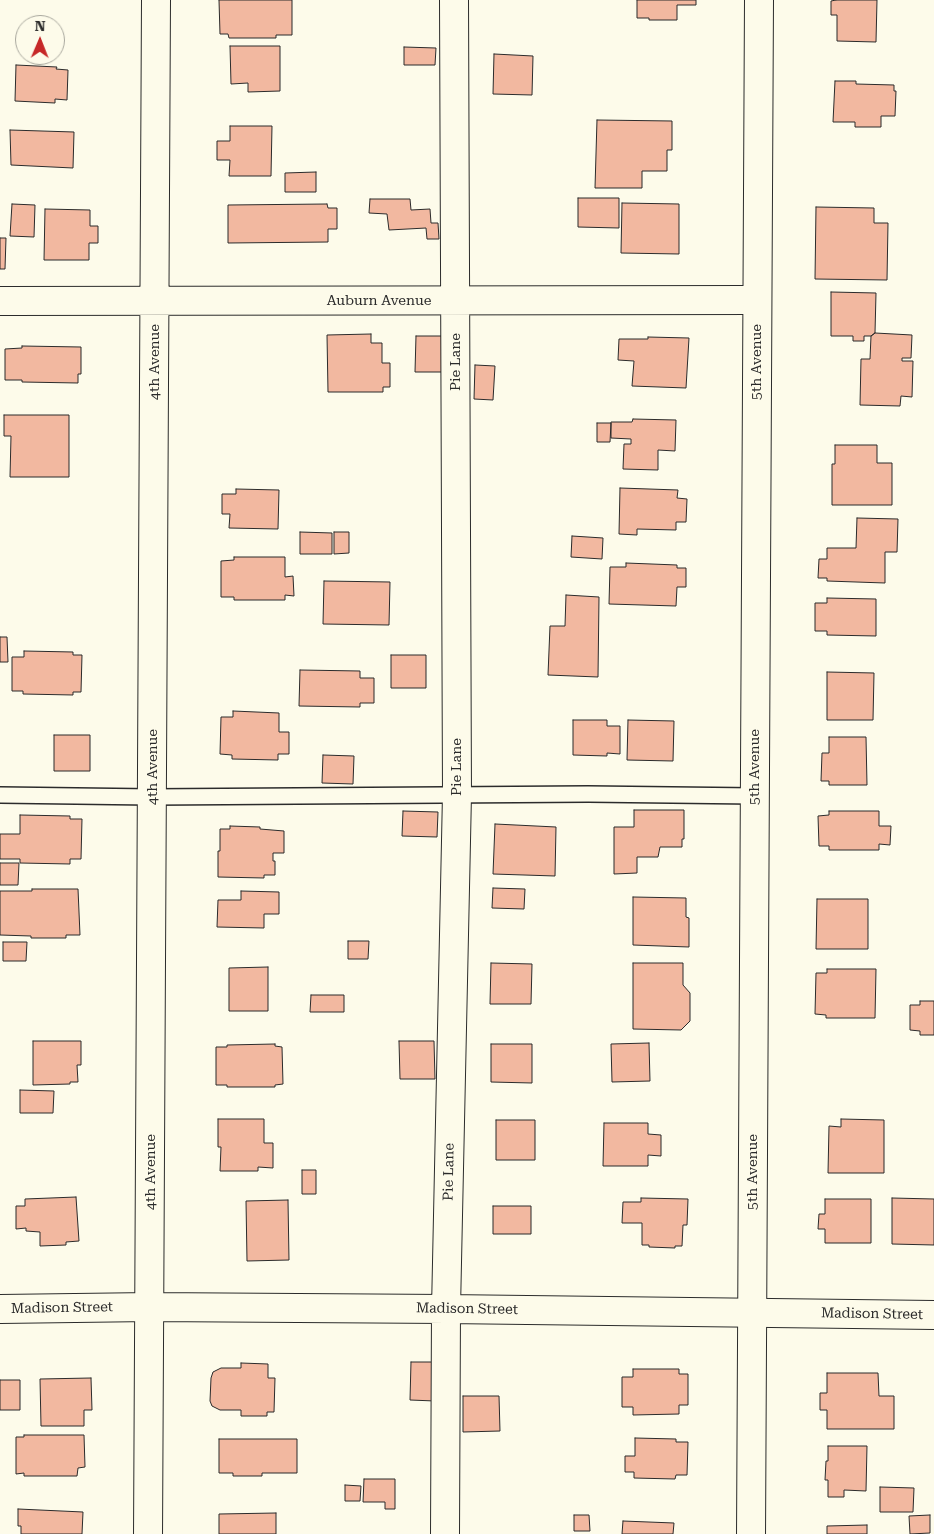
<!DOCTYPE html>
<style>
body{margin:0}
#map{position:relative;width:934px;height:1534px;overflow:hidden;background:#fdfbea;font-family:"Roboto Serif",serif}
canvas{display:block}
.north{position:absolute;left:15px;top:15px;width:50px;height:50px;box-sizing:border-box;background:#fdfbea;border:1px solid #a9a89e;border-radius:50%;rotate:1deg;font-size:14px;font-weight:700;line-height:20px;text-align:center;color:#2b2b2b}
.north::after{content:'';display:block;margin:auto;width:18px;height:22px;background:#c62828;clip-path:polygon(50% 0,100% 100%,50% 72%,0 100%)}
</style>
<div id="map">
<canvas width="934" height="1534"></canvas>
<div class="north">N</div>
</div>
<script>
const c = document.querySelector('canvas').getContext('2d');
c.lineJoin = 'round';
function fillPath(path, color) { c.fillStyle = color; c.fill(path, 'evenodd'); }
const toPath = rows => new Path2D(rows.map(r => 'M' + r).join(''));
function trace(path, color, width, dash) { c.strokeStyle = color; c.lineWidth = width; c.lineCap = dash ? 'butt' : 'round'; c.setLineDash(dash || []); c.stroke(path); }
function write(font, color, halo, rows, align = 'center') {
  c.font = font + ' "Roboto Serif",serif'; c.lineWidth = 4; c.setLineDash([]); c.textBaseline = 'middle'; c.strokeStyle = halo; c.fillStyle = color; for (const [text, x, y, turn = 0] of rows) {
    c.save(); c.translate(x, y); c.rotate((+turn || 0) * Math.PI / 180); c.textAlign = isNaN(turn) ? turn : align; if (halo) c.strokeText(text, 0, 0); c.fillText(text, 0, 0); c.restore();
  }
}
const building = toPath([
 [219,0,292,0,292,35,276,35,276,38,229,38,228,34,220,34,219,0],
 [637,0,696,0,696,5,677,5,677,20,649,20,649,18,637,18,637,0],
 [836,0,877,0,876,42,837,41,837,15,831,15,831,1,836,0],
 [230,46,280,46,280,91,248,92,248,83,231,84,230,46],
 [404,47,436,48,435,65,404,65,404,47],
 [494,54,533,56,532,95,493,94,494,54],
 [16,65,57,67,56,69,68,70,67,100,55,99,55,103,15,101,16,65],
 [835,81,856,81,856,84,894,85,894,91,896,91,895,116,881,116,881,127,855,127,855,122,833,122,835,81],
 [597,120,672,121,672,150,667,150,667,171,642,171,642,188,595,188,597,120],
 [230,126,272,126,271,176,229,176,230,160,217,160,217,141,230,141,230,126],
 [10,130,74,132,73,168,11,165,10,130],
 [316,172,316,192,285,192,285,173,316,172],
 [578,198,619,198,619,228,578,227,578,198],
 [370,199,410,199,411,210,430,209,431,223,438,223,439,239,427,239,426,228,389,230,387,214,369,213,370,199],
 [622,203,679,204,679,254,621,253,622,203],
 [12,204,35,205,34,237,10,236,12,204],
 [327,204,328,208,337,208,337,229,328,229,328,242,228,243,228,205,327,204],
 [816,207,874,208,874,223,888,223,887,280,815,279,816,207],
 [45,209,90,210,90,226,98,226,98,243,89,243,89,260,44,260,45,209],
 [0,238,6,238,5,269,0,269,0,238],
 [831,292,876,293,875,333,871,336,864,336,864,341,853,341,853,336,831,336,831,292],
 [875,333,912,335,911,358,902,358,902,361,913,361,912,397,901,396,900,406,860,405,861,359,870,359,871,336,875,333],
 [371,334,371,343,382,343,382,363,390,363,390,387,383,387,383,392,328,392,327,335,371,334],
 [416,336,444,336,443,372,415,372,416,336],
 [648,337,689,338,686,388,632,386,634,361,618,360,619,339,648,339,648,337],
 [22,346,81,347,81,374,78,374,78,383,22,382,22,380,5,380,5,349,22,348,22,346],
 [475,365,495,366,493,400,474,399,475,365],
 [4,415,69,415,69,477,10,477,11,436,4,436,4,415],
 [633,419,676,420,675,451,658,450,658,470,623,469,624,444,631,444,631,439,611,438,611,422,632,422,633,419],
 [597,423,611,423,610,442,597,442,597,423],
 [835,445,877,445,877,463,892,463,892,505,832,505,832,464,835,464,835,445],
 [620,488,678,490,677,498,687,499,686,522,676,522,676,530,637,529,637,535,619,534,620,488],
 [236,489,279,490,278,529,229,528,230,514,222,514,222,494,236,494,236,489],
 [857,518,898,519,897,552,885,552,885,583,827,581,827,578,818,578,819,559,827,559,827,548,856,548,857,518],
 [300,532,332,533,332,554,300,554,300,532],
 [334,532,349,532,349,553,334,554,334,532],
 [572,536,603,538,602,559,571,557,572,536],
 [234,557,285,557,285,577,293,576,294,596,285,595,285,600,234,600,234,597,221,597,221,561,234,560,234,557],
 [626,563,677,565,677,568,686,568,686,587,677,587,676,606,609,604,610,567,626,567,626,563],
 [324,581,390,582,389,625,323,624,324,581],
 [566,595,599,597,598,677,548,675,550,626,565,626,566,595],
 [827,598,876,599,876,636,827,635,827,631,815,631,815,603,827,603,827,598],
 [0,637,7,637,8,662,0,662,0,637],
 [24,651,73,652,73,655,82,655,81,692,73,692,73,695,23,694,23,691,12,691,12,657,24,657,24,651],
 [391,655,426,655,426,688,391,688,391,655],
 [300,670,360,671,360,678,374,678,374,703,360,703,360,707,299,706,300,670],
 [827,672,874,673,873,720,827,720,827,672],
 [233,711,279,713,279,732,289,732,289,754,278,754,278,760,232,759,232,755,220,754,221,717,233,717,233,711],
 [573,720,607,720,607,726,620,726,620,754,607,753,607,756,573,755,573,720],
 [628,720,674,721,673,761,627,760,628,720],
 [54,735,90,735,90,771,54,771,54,735],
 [829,737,866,737,867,785,829,785,829,781,821,781,822,753,829,753,829,737],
 [323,755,354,756,353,784,322,783,323,755],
 [634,810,684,810,684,839,682,839,682,847,660,847,658,857,637,857,637,873,614,874,614,827,634,827,634,810],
 [403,811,438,812,437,837,402,836,403,811],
 [829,811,879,811,879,826,891,826,890,845,879,844,879,850,829,850,829,846,819,846,818,816,829,815,829,811],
 [20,815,70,816,70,819,82,819,81,859,70,859,70,864,20,863,20,859,0,859,0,834,20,834,20,815],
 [495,824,556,827,555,876,493,874,495,824],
 [230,826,260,827,260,829,284,831,284,853,273,853,273,861,275,861,275,875,264,875,264,878,218,877,218,851,220,851,220,829,230,829,230,826],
 [0,863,19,863,18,885,0,885,0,863],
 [493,888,525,889,524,909,492,908,493,888],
 [32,889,78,889,80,935,66,935,66,938,31,938,31,936,0,935,0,891,32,891,32,889],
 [241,891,279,892,279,914,264,914,264,928,217,927,218,900,241,900,241,891],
 [633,897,686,898,686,917,689,918,689,947,633,945,633,897],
 [817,899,868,899,868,949,816,949,817,899],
 [348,941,369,941,368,959,348,959,348,941],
 [3,942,27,942,26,961,3,961,3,942],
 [491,963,532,964,531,1004,490,1004,491,963],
 [633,963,683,963,683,985,690,993,690,1021,681,1030,633,1029,633,963],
 [268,967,268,1011,229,1011,229,968,268,967],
 [827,969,876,969,875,1018,826,1018,826,1015,815,1014,816,973,827,973,827,969],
 [311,995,344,995,344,1012,310,1012,311,995],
 [920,1001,934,1001,934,1035,920,1035,920,1031,910,1030,910,1005,920,1005,920,1001],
 [33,1041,81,1041,81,1065,77,1065,78,1082,70,1082,70,1084,33,1085,33,1041],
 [399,1041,434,1041,435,1079,400,1079,399,1041],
 [649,1043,650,1081,612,1082,611,1044,649,1043],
 [275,1044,275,1046,282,1047,283,1084,275,1085,275,1087,227,1087,227,1085,216,1085,216,1047,227,1047,227,1045,275,1044],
 [491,1044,532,1044,532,1083,491,1082,491,1044],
 [20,1090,54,1091,53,1113,20,1113,20,1090],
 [218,1119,264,1119,264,1143,273,1143,273,1168,258,1167,258,1171,220,1171,221,1147,218,1147,218,1119],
 [841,1119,884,1120,884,1173,828,1173,829,1126,841,1127,841,1119],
 [496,1120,535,1120,535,1160,496,1160,496,1120],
 [604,1123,648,1123,648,1134,661,1135,661,1156,648,1155,648,1166,603,1166,604,1123],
 [302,1170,316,1170,316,1194,302,1194,302,1170],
 [76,1197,79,1241,66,1242,66,1245,40,1246,40,1232,26,1231,26,1228,16,1229,16,1206,25,1206,25,1199,76,1197],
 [641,1198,688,1199,687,1225,683,1225,682,1246,675,1246,675,1248,649,1247,649,1245,642,1245,642,1223,622,1223,623,1202,641,1202,641,1198],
 [892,1198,934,1199,934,1245,892,1244,892,1198],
 [825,1199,871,1199,871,1243,825,1243,825,1229,818,1229,819,1214,825,1214,825,1199],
 [288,1200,289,1260,247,1261,246,1201,288,1200],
 [493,1206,531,1206,531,1234,493,1234,493,1206],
 [411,1362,435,1362,435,1401,410,1400,411,1362],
 [241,1363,268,1364,268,1378,275,1378,274,1412,267,1412,267,1416,241,1416,241,1410,220,1410,212,1406,210,1401,211,1378,213,1372,221,1368,241,1368,241,1363],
 [633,1369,679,1369,679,1374,688,1374,688,1405,679,1405,679,1414,633,1415,633,1407,622,1407,622,1377,633,1377,633,1369],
 [827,1373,878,1373,879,1396,894,1396,894,1429,827,1429,827,1410,820,1410,820,1393,827,1393,827,1373],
 [91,1378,92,1410,84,1410,84,1426,41,1426,40,1379,91,1378],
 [0,1380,20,1380,20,1410,0,1410,0,1380],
 [463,1396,499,1396,500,1431,463,1432,463,1396],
 [24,1435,84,1435,85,1467,78,1468,77,1476,24,1476,24,1473,16,1474,16,1437,24,1437,24,1435],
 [635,1438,676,1439,676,1442,688,1442,687,1475,676,1475,675,1479,634,1478,634,1472,625,1472,625,1456,635,1456,635,1438],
 [219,1439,297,1439,297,1473,262,1473,262,1476,233,1476,233,1473,219,1473,219,1439],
 [828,1446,867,1446,866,1491,844,1490,844,1497,828,1497,828,1480,825,1480,826,1461,828,1461,828,1446],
 [364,1479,395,1479,395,1509,385,1509,385,1502,363,1502,364,1479],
 [345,1485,361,1486,360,1501,345,1501,345,1485],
 [880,1487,914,1488,913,1512,880,1512,880,1487],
 [18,1509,83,1512,82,1534,21,1534,21,1526,18,1526,18,1509],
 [276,1513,276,1534,219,1534,219,1514,276,1513],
 [574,1515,589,1515,590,1531,574,1531,574,1515],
 [930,1515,930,1533,910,1534,909,1516,930,1515],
 [623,1521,674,1523,673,1534,622,1534,623,1521],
 [867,1525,867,1534,827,1534,827,1526,867,1525]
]);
fillPath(building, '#f2b8a0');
trace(building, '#2b2b2b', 1);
const lane = toPath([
 [0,795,152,797,588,794,755,796]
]);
const street = toPath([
 [0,301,757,300],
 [0,1309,150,1307,446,1309,934,1315],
 [148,1534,156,0],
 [445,1534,446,1309,457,794,454,0]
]);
const secondary = toPath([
 [751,1534,759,0]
]);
trace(lane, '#2b2b2b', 18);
trace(street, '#2b2b2b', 30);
trace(secondary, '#2b2b2b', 30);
trace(lane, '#fdfbea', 15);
trace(street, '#fdfbea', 28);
trace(secondary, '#fdfbea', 28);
write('14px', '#2b2b2b', '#fdfbea', [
 ["Auburn Avenue",379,301],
 ["4th Avenue",155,362,-90],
 ["Pie Lane",456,362,-90],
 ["5th Avenue",757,362,-90],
 ["4th Avenue",153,767,-90],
 ["Pie Lane",457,767,-90],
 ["5th Avenue",755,767,-90],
 ["4th Avenue",151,1172,-90],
 ["Pie Lane",449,1172,-89],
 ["5th Avenue",753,1172,-90],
 ["Madison Street",62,1308,-1],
 ["Madison Street",467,1309,1],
 ["Madison Street",872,1314,1]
]);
</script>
